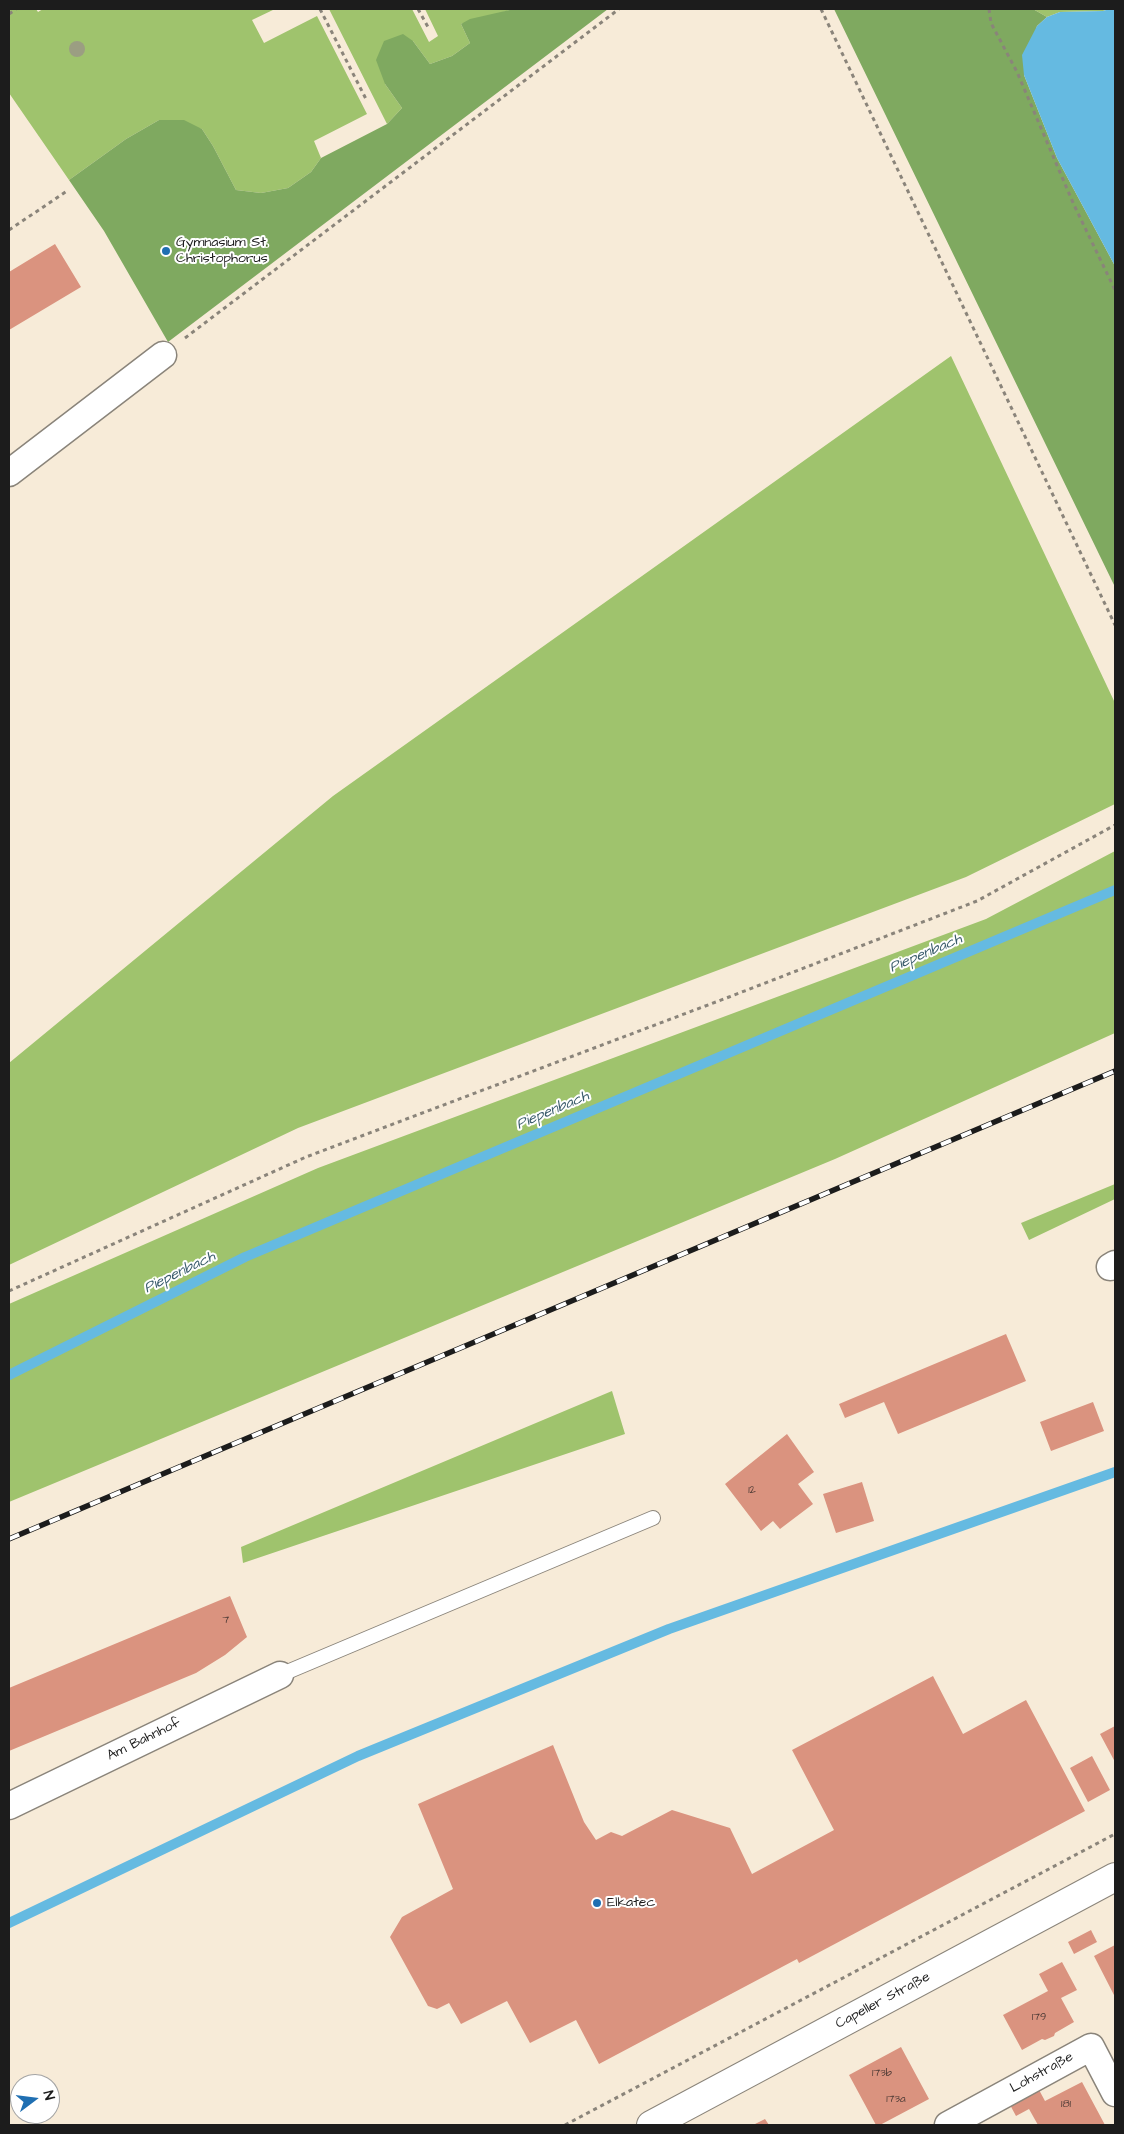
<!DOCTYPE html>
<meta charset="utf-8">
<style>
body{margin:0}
#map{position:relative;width:1124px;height:2134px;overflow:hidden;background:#f7ebd8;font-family:"Architects Daughter",sans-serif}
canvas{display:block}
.frame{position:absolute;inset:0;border:10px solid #1c1c1c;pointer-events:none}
.north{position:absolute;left:10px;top:2074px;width:50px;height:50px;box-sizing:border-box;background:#fff;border:1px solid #a4a4a4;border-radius:50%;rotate:75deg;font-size:14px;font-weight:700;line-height:20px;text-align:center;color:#1c1c1c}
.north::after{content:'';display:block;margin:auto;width:18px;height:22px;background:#1f6fb2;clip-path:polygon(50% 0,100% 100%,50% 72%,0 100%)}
</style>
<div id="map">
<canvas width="1124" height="2134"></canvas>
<div class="frame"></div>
<div class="north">N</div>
</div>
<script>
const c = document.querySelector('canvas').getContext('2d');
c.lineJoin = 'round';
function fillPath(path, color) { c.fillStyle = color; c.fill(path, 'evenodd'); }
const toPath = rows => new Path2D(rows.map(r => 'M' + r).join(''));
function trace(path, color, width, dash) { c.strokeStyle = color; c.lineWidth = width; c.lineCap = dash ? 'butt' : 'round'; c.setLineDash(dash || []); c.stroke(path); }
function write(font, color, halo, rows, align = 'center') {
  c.font = font + ' "Architects Daughter",sans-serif'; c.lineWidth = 4; c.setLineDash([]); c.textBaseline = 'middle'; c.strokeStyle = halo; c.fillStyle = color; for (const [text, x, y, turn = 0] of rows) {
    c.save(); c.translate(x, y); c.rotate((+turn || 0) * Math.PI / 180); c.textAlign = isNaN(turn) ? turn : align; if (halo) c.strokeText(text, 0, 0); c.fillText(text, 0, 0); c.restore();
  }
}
fillPath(toPath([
 [9,9,36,9,38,12,43,9,275,9,252,20,264,43,317,16,367,114,314,141,321,158,311,172,288,188,261,193,236,190,213,146,202,129,159,120,126,139,69,180,9,93],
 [329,9,412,9,429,42,438,36,425,9,514,9,461,24,470,43,452,56,430,64,413,41,385,84,402,108,387,124],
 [1033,9,1109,9,1103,11,1060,12,1047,17],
 [951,356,1115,703,1115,804,966,877,298,1128,9,1265,9,1063,333,796],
 [1115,851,1115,1033,835,1159,9,1502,9,1304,318,1168,986,919],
 [1115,1184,1115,1199,1029,1240,1021,1223],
 [612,1391,625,1434,243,1563,241,1547]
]), '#9fc36d');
fillPath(toPath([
 [514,9,608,9,168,342,104,231,69,180,126,139,159,120,184,120,202,129,213,146,236,190,261,193,288,188,311,172,321,158,387,124,402,108,385,84,376,60,384,41,403,34,413,41,430,64,452,56,470,43,461,24,470,19],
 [834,9,1033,9,1047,17,1037,26,1024,75,1057,158,1115,266,1115,587]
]), '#7fa960');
fillPath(toPath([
 [1109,9,1115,9,1115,266,1057,158,1024,75,1022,55,1037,26,1047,17,1060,12,1103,11]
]), '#65bae1');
trace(toPath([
 [9,1375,245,1257,1115,890],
 [9,1923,358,1756,669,1629,1115,1472]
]), '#65bae1', 10);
fillPath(toPath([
 [55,244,81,287,9,330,9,272],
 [1006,1334,1026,1381,898,1434,884,1402,845,1418,839,1404],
 [1093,1402,1104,1431,1051,1451,1040,1422],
 [787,1434,814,1472,798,1484,813,1504,780,1529,773,1521,761,1531,725,1484],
 [862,1482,874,1521,836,1533,823,1494],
 [230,1596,247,1637,225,1655,196,1673,9,1751,9,1688],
 [933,1676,963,1734,1026,1700,1085,1811,799,1963,797,1959,599,2064,576,2020,530,2043,507,2001,461,2024,449,2003,437,2009,428,2006,390,1937,402,1917,453,1889,418,1804,553,1745,584,1822,596,1840,611,1832,622,1836,672,1810,730,1828,752,1874,834,1830,792,1750],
 [1115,1726,1115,1762,1100,1734],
 [1092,1756,1110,1790,1088,1802,1070,1768],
 [1091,1930,1097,1942,1074,1954,1068,1942],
 [1115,1945,1115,1997,1094,1956],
 [1062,1962,1077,1990,1061,1998,1074,2022,1055,2033,1054,2036,1045,2040,1042,2039,1022,2050,1003,2015,1048,1991,1039,1974],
 [901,2047,929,2099,880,2125,876,2125,849,2075],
 [1082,2082,1105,2125,1038,2125,1029,2109,1016,2116,1009,2103,1038,2088,1045,2101],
 [765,2119,769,2125,753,2125]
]), '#da937f');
const lane = toPath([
 [280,1675,653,1518]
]);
const street = toPath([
 [9,473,163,355],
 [1110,1267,1115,1264],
 [9,1806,280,1675],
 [948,2125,1091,2047,1115,2093]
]);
const secondary = toPath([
 [651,2125,1115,1877]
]);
trace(lane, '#8a847a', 16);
trace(street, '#8a847a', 29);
trace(secondary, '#8a847a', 30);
trace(toPath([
 [320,9,367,101],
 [418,9,428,27],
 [821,9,1115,625],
 [989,9,991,23,1017,72,1074,205,1115,290],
 [9,14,16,9],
 [9,230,67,191],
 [185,338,619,9],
 [9,1291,306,1157,729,997,977,901,1115,825],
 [565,2125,1115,1834]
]), '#8a847a', 3, [4, 4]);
trace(lane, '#fff', 14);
trace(street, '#fff', 26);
trace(secondary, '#fff', 28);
const rail = toPath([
 [9,1539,1115,1071]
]);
trace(rail, '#1c1c1c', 5.5);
trace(rail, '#fff', 4, [11]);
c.fillStyle = '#9b9e82';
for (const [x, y] of [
 [77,49]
]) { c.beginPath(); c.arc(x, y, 8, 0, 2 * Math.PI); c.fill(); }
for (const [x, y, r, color] of [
 [166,251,5,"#1f6fb2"],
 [597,1903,5,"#1f6fb2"]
]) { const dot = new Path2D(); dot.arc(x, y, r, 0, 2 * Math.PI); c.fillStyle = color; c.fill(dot); trace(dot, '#fff', 2); }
write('11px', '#4c3a35', null, [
 ["12",752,1491],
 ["7",226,1621],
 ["179",1039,2018],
 ["173b",882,2074],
 ["173a",896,2100],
 ["181",1066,2105]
]);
write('14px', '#1c1c1c', '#fff', [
 ["Gymnasium St.",176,243],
 ["Christophorus",176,259],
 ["Elkatec",607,1903]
], 'left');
write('14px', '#1c1c1c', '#fff', [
 ["Am Bahnhof",144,1740,-26],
 ["Capeller Straße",883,2001,-28],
 ["Lohstraße",1042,2073,-29]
]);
write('italic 15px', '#395b6b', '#fff', [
 ["Piepenbach",926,954,-23],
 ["Piepenbach",553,1111,-23],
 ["Piepenbach",180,1273,-26]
]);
</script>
